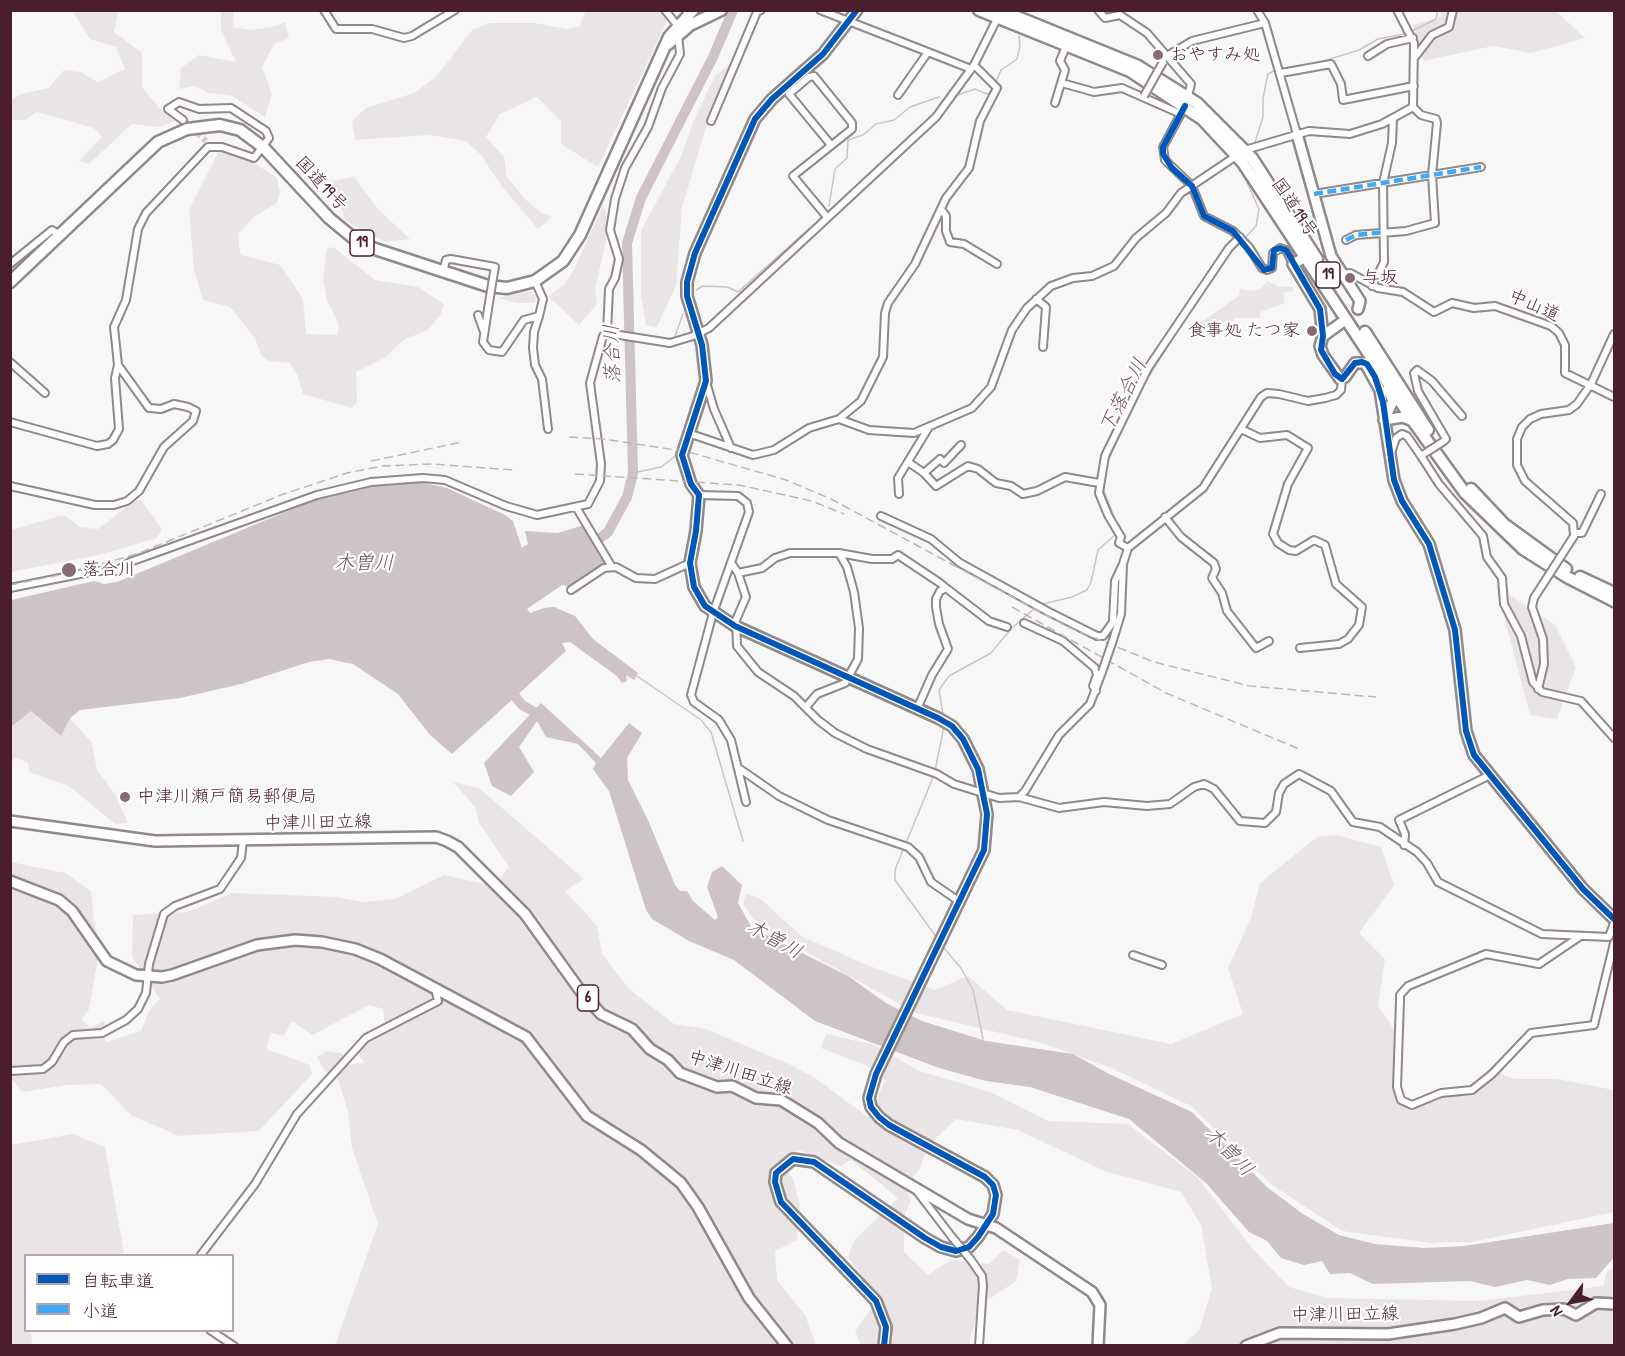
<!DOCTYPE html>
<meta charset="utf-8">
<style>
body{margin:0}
#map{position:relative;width:1625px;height:1356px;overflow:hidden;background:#f7f7f7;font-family:"Patrick Hand","Klee One",sans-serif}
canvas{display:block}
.frame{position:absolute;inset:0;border:12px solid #4a1f2b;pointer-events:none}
.legend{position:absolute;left:24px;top:1254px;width:210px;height:78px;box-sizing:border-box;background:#fff;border:2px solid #b7a5aa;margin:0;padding:8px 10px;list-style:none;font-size:18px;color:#4a1f2b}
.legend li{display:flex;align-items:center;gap:12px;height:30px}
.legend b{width:30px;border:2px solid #b7a5aa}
.north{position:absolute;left:1541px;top:1272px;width:60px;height:60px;-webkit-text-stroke:4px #fff;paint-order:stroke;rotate:238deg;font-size:16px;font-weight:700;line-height:24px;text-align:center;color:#4a1f2b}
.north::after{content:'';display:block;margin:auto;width:21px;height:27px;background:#4a1f2b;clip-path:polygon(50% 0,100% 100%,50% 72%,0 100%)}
</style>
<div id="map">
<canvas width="1625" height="1356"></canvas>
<div class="frame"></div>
<ul class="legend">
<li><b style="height:8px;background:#0057b8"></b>自転車道</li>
<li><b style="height:8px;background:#3fa9f5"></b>小道</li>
</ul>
<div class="north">N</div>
</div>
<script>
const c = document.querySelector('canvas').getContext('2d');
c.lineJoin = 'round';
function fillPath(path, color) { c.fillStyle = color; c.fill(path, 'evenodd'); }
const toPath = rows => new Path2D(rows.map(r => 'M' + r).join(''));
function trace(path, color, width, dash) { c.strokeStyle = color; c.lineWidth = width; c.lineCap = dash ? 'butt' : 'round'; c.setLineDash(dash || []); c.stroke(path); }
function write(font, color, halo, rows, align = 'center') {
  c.font = font + ' "Patrick Hand","Klee One",sans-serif'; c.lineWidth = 4.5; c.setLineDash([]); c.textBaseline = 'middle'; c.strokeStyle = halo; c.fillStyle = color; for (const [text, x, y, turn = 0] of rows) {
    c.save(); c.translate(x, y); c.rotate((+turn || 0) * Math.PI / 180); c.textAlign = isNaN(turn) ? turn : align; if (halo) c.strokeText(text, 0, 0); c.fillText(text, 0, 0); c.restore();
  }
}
fillPath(toPath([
 [119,10,114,32,142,53,142,87,159,108,175,121,160,127,132,124,89,164,79,161,102,137,94,128,37,112,25,120,11,120,11,100,22,94,49,88,64,70,80,72,98,82,125,69,116,47,90,39,73,11],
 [221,11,234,11,233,27,249,30,273,27,285,22,289,38,274,44,262,67,272,94,265,117,232,96,209,93,195,86,179,89,181,68,199,55,236,62,221,30],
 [586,11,660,11,667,21,598,167,561,144,561,121,537,97,500,114,486,137,504,157,507,177,525,199,540,212,552,217,538,229,504,189,480,154,466,141,430,135,355,140,352,121,366,108,414,93,437,76,472,30,490,23,534,23,567,29,579,27],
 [1440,11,1560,11,1557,12,1585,38,1531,53,1493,46,1423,61,1413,25,1441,17],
 [730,64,731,73,705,130,682,208,676,285,657,327,646,325,641,294,641,231,682,154,693,122,715,76],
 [220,149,248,159,277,178,280,192,277,203,255,216,238,234,240,251,241,255,280,265,303,299,306,334,337,335,339,324,327,300,323,279,327,249,333,247,375,280,418,287,444,304,441,314,428,330,403,340,386,357,356,372,357,402,352,408,303,394,298,376,290,363,268,361,261,355,255,338,230,307,203,300,194,270,189,210],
 [354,177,377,208,410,239,385,242,346,221,331,181],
 [603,206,606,211,606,241,595,289,597,304,579,325,548,296,565,284,575,267],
 [1267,281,1281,287,1293,286,1293,291,1283,293,1285,303,1260,312,1260,318,1234,318,1234,321,1225,322,1196,339,1192,334,1195,326,1239,296,1240,289,1251,291,1262,288],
 [531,291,536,298,535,303,517,303,498,298],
 [141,500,162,529,157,538,99,555,11,572,11,530,59,516,66,516,80,527,98,529,134,501],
 [1496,586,1555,625,1576,667,1557,719,1530,715],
 [31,711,70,718,92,743,97,770,115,794,128,823,115,824,69,786,30,772,27,762,15,758,11,763,11,727],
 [453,782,479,788,584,879,565,891,597,926,602,954,629,989,674,1024,706,1029,791,1065,815,1078,868,1117,885,1081,868,1066,821,1048,826,1034,874,1045,920,1071,990,1092,1048,1121,1128,1124,1197,1177,1252,1248,1289,1287,1328,1298,1480,1301,1603,1286,1607,1271,1614,1268,1614,1345,1183,1345,1199,1330,1212,1289,1201,1225,1181,1192,1105,1171,1018,1130,956,1119,928,1146,920,1168,906,1187,911,1201,904,1216,904,1252,928,1275,951,1260,989,1264,1003,1250,1020,1260,1016,1281,979,1306,969,1345,861,1345,855,1332,878,1298,848,1257,854,1241,898,1198,851,1160,840,1166,799,1150,781,1162,794,1181,800,1207,797,1240,775,1251,777,1280,805,1315,816,1345,335,1345,378,1224,352,1148,348,1112,338,1079,325,1071,317,1057,326,1051,341,1053,349,1065,364,1062,357,1053,368,1039,386,1029,383,1009,369,1005,312,1035,292,1021,284,1036,271,1033,266,1049,310,1065,312,1074,259,1131,179,1136,131,1115,101,1084,67,1085,22,1092,11,1078,11,862,65,873,91,891,94,921,99,940,89,949,98,959,89,1009,82,1020,90,1028,104,1021,105,1040,107,1042,141,1031,149,1011,160,999,132,957,133,915,187,912,232,893,337,897,363,902,395,899,444,875,494,886,509,867,479,823,475,807],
 [1337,835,1381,847,1394,885,1359,933,1385,959,1378,1005,1396,1033,1395,1092,1414,1109,1443,1095,1468,1095,1499,1073,1514,1079,1557,1079,1614,1090,1614,1212,1472,1242,1431,1243,1342,1231,1272,1185,1191,1106,1111,1068,1042,1043,916,1013,758,925,743,905,746,893,762,900,801,936,867,965,935,990,968,976,1007,1010,1171,1044,1243,1014,1228,968,1251,918,1260,883,1317,837],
 [73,1134,105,1147,124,1253,116,1256,26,1256,26,1330,31,1331,32,1345,11,1345,11,1145]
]), '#e9e5e6');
fillPath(toPath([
 [420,482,447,488,505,515,513,521,522,548,528,544,525,531,558,533,584,525,609,565,572,587,562,585,527,609,530,613,544,608,554,607,575,616,593,639,638,673,634,680,626,675,627,681,622,683,617,676,570,642,562,643,566,651,452,754,430,735,398,694,353,664,329,659,309,662,241,684,180,698,80,710,70,718,61,736,31,711,11,727,11,600,94,581,104,584,117,582,314,500,368,485],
 [541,703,601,758,629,723,642,733,627,758,628,780,648,820,675,885,680,891,687,891,693,901,715,920,718,917,707,887,712,872,722,866,742,885,738,903,752,928,848,976,886,1003,922,1021,986,1041,1073,1054,1109,1074,1192,1112,1268,1188,1303,1214,1339,1235,1375,1244,1425,1248,1464,1246,1614,1223,1614,1257,1596,1278,1568,1279,1550,1285,1527,1280,1495,1287,1470,1281,1373,1284,1350,1273,1330,1274,1322,1261,1304,1265,1281,1258,1267,1241,1249,1232,1206,1183,1129,1119,1030,1087,986,1081,939,1068,815,1021,734,960,689,941,652,919,646,910,609,791,593,769,596,763,578,744,546,737,537,721,519,747,534,772,511,796,492,786,484,763]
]), '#cec3c5');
trace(toPath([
 [1410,32,1436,19,1438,10],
 [1314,64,1359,50,1378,39,1405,34],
 [1282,68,1298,67],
 [996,82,1001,70,1017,59,1020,46,1019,36],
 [958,95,975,89,987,94,992,92],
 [1255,142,1263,117,1263,98,1268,74,1277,69],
 [829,206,835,169,847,158,848,140,863,135,876,124,894,120,910,107,939,97],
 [1244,239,1256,226,1259,209,1246,180],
 [696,290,703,286,727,287,738,292,822,217],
 [675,336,683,314],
 [1141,389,1186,317,1230,252,1240,242],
 [1106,466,1130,412],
 [633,473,661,467,678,454,691,410],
 [1103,488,1119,530],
 [1039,605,1072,597,1087,590,1091,582,1098,550,1116,534],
 [637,676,701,720,711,732,743,841],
 [943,715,939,690,949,676,991,653,1011,629,1035,608],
 [935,771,944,726],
 [906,843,934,775],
 [904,847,895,870,895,880,937,938],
 [943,947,961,968,973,990,983,1039]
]), '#cec3c5', 1.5);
trace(toPath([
 [589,547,608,532,627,497,633,473,627,243,641,198,713,57,733,10],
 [507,686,522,705,545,718]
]), '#cec3c5', 10);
trace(toPath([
 [183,120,206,141]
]), '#d4ccce', 6, [6, 3]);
const street = toPath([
 [324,10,336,29,372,29,404,38,412,36,455,10],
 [820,10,928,52],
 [1098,10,1105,18,1120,15,1147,33,1191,84,1188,96],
 [1257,10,1265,23,1297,134],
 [1368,56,1387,44,1413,38],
 [1165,57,1192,41,1265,23],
 [1415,57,1432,35,1449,27,1453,10],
 [1281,73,1331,64,1341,84,1343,100,1414,86],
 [1062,83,1094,92,1122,88,1181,114],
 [898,95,928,52,971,69],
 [1055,103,1065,70,1060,61,1067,44],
 [1185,106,1163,147,1165,160,1192,186,1204,216,1233,231,1249,247,1262,268,1267,270,1272,268,1273,253,1280,248,1286,250,1293,264],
 [711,121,757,12,761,10],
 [1314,194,1481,167],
 [941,209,946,216,946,231,950,242,964,244,997,264],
 [827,217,793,176,852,129,852,123,814,76,809,77,789,94,831,145],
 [1346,240,1356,235,1406,231,1435,223,1432,175,1437,123,1436,119,1421,115,1413,107],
 [10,264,52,230,61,235],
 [443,272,446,260,451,259,495,267,494,272],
 [1343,274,1350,273,1378,288,1403,292,1434,312,1452,303,1474,308,1495,306,1551,326,1559,333,1565,345,1565,373,1614,397],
 [1372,286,1384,262,1383,183,1392,143,1393,118],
 [1036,299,1046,307,1043,347],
 [488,309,483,342,489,350,502,352,524,320,539,316,543,299,535,281],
 [478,315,484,332],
 [539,316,534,332,533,348,535,365,542,379,548,429],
 [607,333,609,289,615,278,619,259,610,230,615,199,625,168,648,127,662,88,680,54,677,25,665,10],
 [10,362,45,393],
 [706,382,714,409,731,448],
 [839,419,861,401,883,357,885,313,888,303,915,264,946,198,969,168,980,121,997,88,974,65],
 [10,422,97,446,108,444,113,440,119,429,115,378,118,365],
 [1241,429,1260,438,1287,435,1308,448,1288,484,1273,534,1278,543,1289,550,1296,551,1314,540,1325,545,1336,584,1362,607,1359,625,1348,639,1339,644,1300,648],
 [688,433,753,455,774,450,809,428,839,419,869,430,914,433,972,408,991,387,1012,330,1027,308,1051,286,1073,278,1092,276,1114,266,1136,238,1166,213,1181,193,1245,150,1309,131,1350,134,1382,124,1413,107,1414,43,1397,10],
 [1444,441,1446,439,1418,391,1414,373,1417,370,1432,381,1462,416],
 [1391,453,1396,438,1402,434,1407,436,1421,456,1424,454],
 [1421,456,1439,484,1483,536,1487,557,1502,578,1504,604,1521,636,1533,682,1542,692,1581,701,1614,738],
 [908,462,924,473,936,486,968,466,978,469,996,483,1011,486,1023,494,1037,491,1065,477,1099,483],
 [924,473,940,459,944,463,961,445],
 [10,486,95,505,114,505,127,501,139,491,164,447,193,421,196,411,188,407,174,404,161,409,149,408,118,365,114,327,126,300,138,229,146,213,208,147,222,147,254,158,269,138,266,131,231,108,199,109,179,102,168,109,183,120],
 [899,494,898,478,929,427],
 [699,495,738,496,747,503,749,512,713,613,691,695,694,702,719,720,731,740,746,802],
 [576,507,612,567],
 [881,516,931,539,960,563,1047,611,1097,636,1103,636,1113,622,1115,581,1123,564],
 [1165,517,1181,537,1214,563,1216,569,1212,578,1222,593,1227,611,1256,648,1269,641],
 [1575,533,1582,533,1601,494],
 [1574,536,1573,523,1525,481,1517,465,1517,439,1522,427,1530,419,1541,414,1569,410,1577,404,1591,384,1614,334],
 [1128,548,1119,543,1121,537,1108,515,1099,493,1105,456,1148,368,1229,248,1240,237],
 [732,564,738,573,746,597,736,620,737,646,758,672,794,696,818,720,835,733,867,749,937,774,954,784,999,798,1019,797,1025,791,1059,735,1090,704,1102,672],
 [738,573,762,568,775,558,790,553,839,553,872,559,892,559,898,555,940,583,946,588,940,591,936,599,936,607,939,624,948,649,932,675,917,709],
 [10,588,95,571,116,571,130,562,317,495,371,482,423,478,445,480,506,506,537,515,588,504,600,481,601,464,590,383,603,336,607,333,670,343,693,336,709,328,936,117,974,65,998,17],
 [946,588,989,621,1007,627],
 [571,590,604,568,616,567,636,578,655,579,690,563],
 [1534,598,1532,607,1543,639,1544,664,1538,689],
 [1024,623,1063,641,1095,668,1097,675,1093,686,1096,691],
 [1113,640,1121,614,1123,564,1128,548,1203,488,1261,397,1267,393,1279,394,1308,401,1325,398,1336,395,1341,390,1342,379],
 [806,707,817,694,845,683,858,659,859,628,854,592,847,567,839,553],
 [740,769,779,796,828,820,908,847,919,857,931,882,960,902],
 [1019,797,1059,808,1104,802,1147,806,1170,804,1194,787,1204,784,1214,789,1240,821,1265,823,1276,812,1279,793,1284,784,1299,774,1331,791,1353,822,1380,827,1417,852,1427,863,1438,882,1542,934,1609,937,1614,923],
 [1404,845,1405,834,1399,820,1490,775],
 [1579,937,1539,964,1486,954,1408,986,1400,995,1400,1001,1397,1087,1401,1100,1412,1105,1441,1093,1472,1090,1492,1074,1531,1033,1594,1025,1614,943],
 [1133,955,1162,965],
 [10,1071,43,1069,52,1062,64,1042,73,1035,102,1033,126,1020,138,1009,146,993,149,964,164,914,175,906,220,889,241,858,243,841],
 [916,1190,952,1237],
 [200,1256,255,1184,297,1114,366,1038,438,1001,435,988],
 [971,1260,982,1276,983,1285,979,1346],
 [210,1330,234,1346]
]);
const secondary = toPath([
 [857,10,823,54,772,99,755,119,695,253,687,282,687,296,702,345,706,381,682,455,691,484,699,495,696,531,690,563,694,587,705,606,735,626,938,718,952,726,963,739,978,769,987,814,984,850,876,1074,869,1098,871,1107,879,1117,889,1125,985,1177,993,1185,996,1195,993,1214,978,1237,969,1247,956,1251,941,1247,925,1238,814,1162,793,1159,776,1173,775,1182,781,1202,876,1301,886,1327,884,1346],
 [1297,134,1331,256,1360,301,1358,309],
 [1307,256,1293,264,1320,309,1323,336,1320,346,1323,355,1340,379,1345,377,1355,363,1365,363,1380,390,1394,480,1402,501,1429,544,1455,630,1466,731,1474,755,1583,889,1614,919],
 [1323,336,1341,323],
 [1384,420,1393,401,1388,389],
 [1384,420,1403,417,1413,421],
 [10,881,59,900,72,911,107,961,136,975,162,977,172,975,257,945,295,940,322,942,355,949,380,959,526,1037,587,1116,641,1150,681,1183,698,1207,749,1298,787,1346]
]);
const primary = toPath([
 [10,821,155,841,436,837,447,841,458,847,525,914,579,989,601,1014,632,1029,650,1049,668,1060,680,1073,717,1087,732,1086,756,1098,781,1100,818,1123,839,1143,968,1219,996,1228,1092,1292,1100,1305,1098,1346],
 [1246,1346,1280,1333,1388,1334,1455,1324,1481,1318,1505,1308,1519,1317,1543,1310,1564,1309,1576,1315,1596,1303,1614,1304]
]);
const highway = toPath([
 [979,10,1130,71,1202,119,1243,163,1413,421,1465,493,1523,549,1567,577,1614,601],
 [1000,10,1138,66,1197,103,1252,158,1317,259],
 [668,44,690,25,721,10],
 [10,282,158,142,187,129,220,125,240,130,264,148,329,218,352,237,372,248,488,286,507,288,535,281,563,261,580,235,669,37,693,10],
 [1365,332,1428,430],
 [1471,489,1504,524,1566,569],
 [1580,577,1612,592]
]);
trace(street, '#90888a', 10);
trace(secondary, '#90888a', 14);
trace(primary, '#90888a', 14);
trace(highway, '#90888a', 15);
trace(street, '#fefefe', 6);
trace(secondary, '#fefefe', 9);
trace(primary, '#fefefe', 9);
trace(highway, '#fefefe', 10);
trace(toPath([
 [569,437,603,439,689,452,786,480,831,499,1070,628,1154,662,1250,686,1376,697],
 [371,461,462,442],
 [575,474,739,485,812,501,844,514],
 [10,585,74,572,137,554,281,495,347,473,383,466,431,464,514,470],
 [1012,607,1166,693,1299,749]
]), '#bcb6b8', 1.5, [9, 4.5]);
const streetBridge = toPath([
 [1144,96,1163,62],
 [488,309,494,272],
 [1427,452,1444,441],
 [1534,598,1574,536],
 [1102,672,1113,640],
 [952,1237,971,1260]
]);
trace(streetBridge, '#90888a', 10, []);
trace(streetBridge, '#fefefe', 6);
trace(toPath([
 [1314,194,1481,167],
 [1346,240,1356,235,1385,232]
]), '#3fa9f5', 4.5, [9, 4.5]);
trace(toPath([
 [857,10,823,54,772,99,755,119,695,253,687,282,687,296,702,345,706,381,682,455,691,484,699,495,696,531,690,563,694,587,705,606,735,626,938,718,952,726,963,739,978,769,987,814,984,850,876,1074,869,1098,871,1107,879,1117,889,1125,985,1177,993,1185,996,1195,993,1214,978,1237,969,1247,956,1251,941,1247,925,1238,814,1162,793,1159,776,1173,775,1182,781,1202,876,1301,886,1327,884,1346],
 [1185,106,1163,147,1163,154,1172,168,1192,186,1204,216,1233,231,1264,270,1272,268,1274,250,1280,248,1286,250,1320,309,1323,336,1321,350,1335,374,1342,379,1355,363,1362,362,1367,364,1375,377,1383,402,1394,480,1402,501,1429,544,1455,630,1466,731,1474,755,1583,889,1614,919]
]), '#0057b8', 6);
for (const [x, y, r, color] of [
 [1158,55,6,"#876b72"],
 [1350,278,6,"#876b72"],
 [1312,331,6,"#876b72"],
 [69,570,8,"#876b72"],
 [125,797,6,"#876b72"]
]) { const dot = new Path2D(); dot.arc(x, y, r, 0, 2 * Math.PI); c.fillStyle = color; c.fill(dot); trace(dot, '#fff', 2); }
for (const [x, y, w] of [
 [362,243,24],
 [1328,275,24],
 [588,998,21]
]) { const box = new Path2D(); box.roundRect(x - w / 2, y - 13, w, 26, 4.5); c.fillStyle = '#fff'; c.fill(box); trace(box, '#4a1f2b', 1.5); }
write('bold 16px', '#4a1f2b', null, [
 ["19",362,243],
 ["19",1328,275],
 ["6",588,998]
]);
write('18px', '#4a1f2b', '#fff', [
 ["おやすみ処",1170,55],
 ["与坂",1362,278],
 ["食事処 たつ家",1300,331,"right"],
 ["落合川",82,570],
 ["中津川瀬戸簡易郵便局",137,797]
], 'left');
write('18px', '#4a1f2b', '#fff', [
 ["国道19号",321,184,47],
 ["国道19号",1294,208,56],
 ["中山道",1534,306,24],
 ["中津川田立線",318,823,-1],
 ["中津川田立線",740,1073,18],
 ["中津川田立線",1345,1315,-1]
]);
write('italic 20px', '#72515a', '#fff', [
 ["落合川",613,354,-92],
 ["下落合川",1124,396,-63],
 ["木曽川",364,564],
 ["木曽川",774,940,29],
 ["木曽川",1229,1152,46]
]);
</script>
